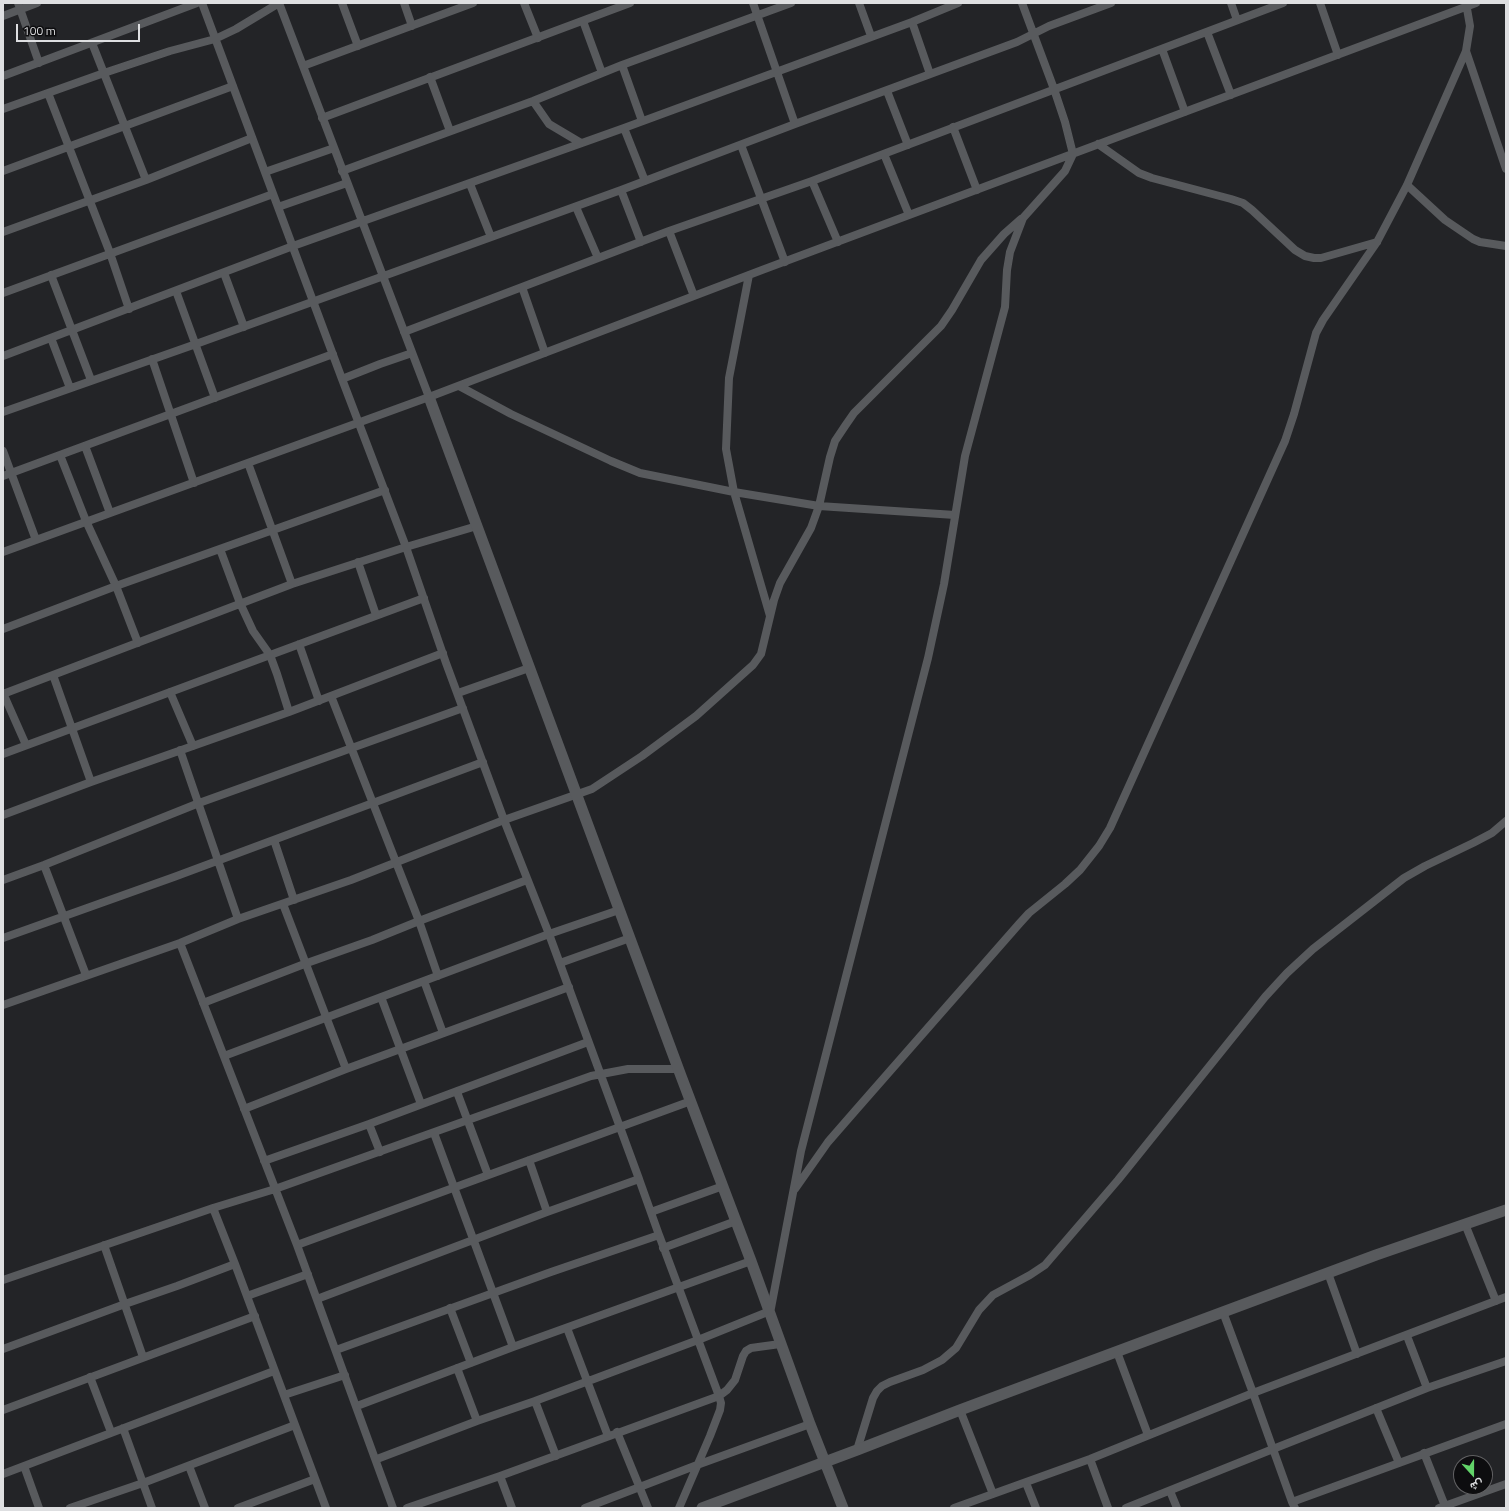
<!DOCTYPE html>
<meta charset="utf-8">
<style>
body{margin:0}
#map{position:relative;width:1509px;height:1511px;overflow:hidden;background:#232427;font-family:"Titillium Web",Vazirmatn,sans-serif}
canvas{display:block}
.frame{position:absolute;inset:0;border:4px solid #dedfe1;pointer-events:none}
.north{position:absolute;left:1453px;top:1455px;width:40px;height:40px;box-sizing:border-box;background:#0d0d0f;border:1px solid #616163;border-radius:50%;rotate:159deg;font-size:11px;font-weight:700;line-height:16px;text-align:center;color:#dedfe1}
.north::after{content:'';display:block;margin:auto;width:14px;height:18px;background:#62d469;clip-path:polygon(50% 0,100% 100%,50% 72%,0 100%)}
.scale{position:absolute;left:16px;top:24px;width:124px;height:18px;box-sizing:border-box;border:2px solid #dedfe1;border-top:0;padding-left:5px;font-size:12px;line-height:14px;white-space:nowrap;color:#dedfe1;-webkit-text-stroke:3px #0d0d0f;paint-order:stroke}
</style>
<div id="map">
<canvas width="1509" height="1511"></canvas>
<div class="frame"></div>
<div class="north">ش</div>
<div class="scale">100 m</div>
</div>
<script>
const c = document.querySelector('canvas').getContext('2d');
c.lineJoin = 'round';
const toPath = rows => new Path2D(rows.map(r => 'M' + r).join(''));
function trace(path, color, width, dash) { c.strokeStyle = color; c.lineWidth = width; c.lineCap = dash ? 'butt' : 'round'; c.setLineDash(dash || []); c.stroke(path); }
trace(toPath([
 [18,3,39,63],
 [202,3,342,379,406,547,446,663,504,820,549,934,639,1179,547,1212,317,1299],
 [279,3,429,397],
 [342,3,358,46],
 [404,3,412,26],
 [524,3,538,38],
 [753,3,795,124],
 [859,3,871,36],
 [1231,3,1237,20],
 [1320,3,1338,55],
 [1466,3,1470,26,1466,51,1506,169],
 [3,16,37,3],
 [583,21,602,73],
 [912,22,930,74],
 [1207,32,1231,95],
 [92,43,146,180],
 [1162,49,1185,112],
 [622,65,642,121],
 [303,66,473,3],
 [3,76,197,3],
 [430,77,450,131],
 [887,91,908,145],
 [48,93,110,253,129,309],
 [533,101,549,124,581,143],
 [3,109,104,73,170,51,215,39,236,29,279,3],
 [322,118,630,3],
 [953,127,977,190],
 [624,128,645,181],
 [1098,144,1139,173,1152,178,1231,199,1243,203,1252,210,1295,250,1305,256,1314,258,1321,258,1377,242],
 [741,145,785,262],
 [884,154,909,215],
 [3,171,233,86],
 [342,171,533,101,622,65,791,3],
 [265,172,334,148],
 [812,181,838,242],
 [470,184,491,237],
 [1407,185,1445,220,1473,239,1480,242,1506,246],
 [621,190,641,242],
 [278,207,347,183],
 [576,207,598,258],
 [669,231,694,296],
 [3,232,146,180,252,138],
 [224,273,244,327],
 [51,275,91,380],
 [749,275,729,378,726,449,734,492,770,616],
 [522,287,545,353],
 [176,291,215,398],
 [3,293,273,194],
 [404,332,669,231,812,181,1283,3],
 [51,338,70,388],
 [3,356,293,246,624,128,912,22,958,3],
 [152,359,194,483],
 [342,379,380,364,412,353],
 [459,386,511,414,611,461,640,473,734,492,819,506,955,515],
 [3,412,196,344,621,190,795,124,1017,42,1049,26,1111,3],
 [85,446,110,513],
 [3,451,36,540],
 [60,455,86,521,116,586,138,643],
 [248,463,292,584],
 [3,476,333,354],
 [220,549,240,603,253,631,270,655,277,674,289,712],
 [3,552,429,397,762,270,1476,3],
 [358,562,376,615],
 [3,629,116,586,385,490],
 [299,644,319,701],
 [53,675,91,782],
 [170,692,193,746],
 [3,693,26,745],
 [458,693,529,668],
 [3,694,292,584,406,547,477,526],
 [331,696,419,921,438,976],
 [180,750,238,919],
 [3,754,424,598],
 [3,815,91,782,289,712,443,653],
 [274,840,294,900],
 [44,865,86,975],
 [3,880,44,865,199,803,463,708],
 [283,904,346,1069],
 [3,938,174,877,483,762],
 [180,943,297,1245,393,1508],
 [560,963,630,938],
 [424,981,443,1033],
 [381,997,421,1104],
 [203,1003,307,963,372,940,419,921,527,880],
 [3,1005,180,943,238,919,351,880,504,820,592,789,642,756,696,716,753,665,761,654,774,600,780,583,811,528,819,506,830,457,835,441,845,426,854,413,941,326,952,310,981,260,1004,234,1021,219],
 [224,1056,549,934,619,910],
 [457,1092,488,1175],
 [244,1109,346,1069,569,987],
 [369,1124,380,1152],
 [434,1133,513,1347],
 [529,1160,547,1212],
 [264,1161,369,1124,588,1042],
 [795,1189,828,1142,855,1111,1019,924,1029,913,1065,884,1080,870,1099,846,1110,828,1285,441,1294,414,1316,333,1323,320,1377,242,1407,185,1466,51],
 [213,1208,235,1264,326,1508],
 [651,1212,723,1186],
 [1465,1224,1496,1301],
 [104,1245,143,1357],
 [297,1245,691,1101],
 [663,1248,736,1221],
 [1328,1273,1357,1354],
 [3,1280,213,1208,275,1189,591,1076,628,1069,678,1069],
 [247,1296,308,1274],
 [450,1308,471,1363],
 [567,1328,608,1436],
 [1407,1336,1427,1388],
 [3,1349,125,1304,177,1286,235,1264],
 [336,1350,551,1272,659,1235,639,1179],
 [1117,1352,1148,1435],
 [457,1368,477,1421],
 [90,1377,111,1432],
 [284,1395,345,1375],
 [535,1401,556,1456],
 [357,1406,513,1347,751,1261],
 [1376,1408,1399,1463],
 [3,1410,255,1316],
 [960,1410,993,1494],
 [123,1428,152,1508],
 [617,1432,648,1508],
 [857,1450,873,1398,877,1391,882,1386,890,1382,923,1370,942,1360,956,1348,979,1310,993,1295,1030,1275,1045,1265,1118,1180,1265,997,1287,973,1313,949,1404,878,1425,866,1473,843,1492,833,1506,821],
 [1424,1453,1445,1506],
 [377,1459,477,1421,535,1401,698,1340,765,1313,771,1308,801,1151,928,658,944,584,965,456,1005,307,1007,270,1010,252,1023,218,1065,171,1073,154,1065,122,1054,89,1022,3],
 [1090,1459,1108,1508],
 [24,1466,39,1508],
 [189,1466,205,1508],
 [3,1474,274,1371],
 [500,1476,512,1508],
 [1026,1483,1036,1508],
 [1170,1491,1177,1508],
 [1292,1502,1273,1449,1427,1388,1506,1361],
 [70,1508,143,1483,295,1425],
 [238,1508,315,1479],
 [407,1508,500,1476,719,1396,659,1235],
 [585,1508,697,1465,810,1424],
 [679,1508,710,1436,720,1410,721,1403,719,1396,727,1390,735,1380,743,1356,746,1351,751,1348,780,1344],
 [954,1508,1090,1459,1253,1393,1223,1312],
 [1126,1508,1273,1449,1253,1393,1506,1297],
 [1295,1508,1292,1502,1506,1424],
 [1439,1508,1506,1484]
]), '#585a5d', 8);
trace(toPath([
 [429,397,681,1076,751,1261,810,1424,843,1508],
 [702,1508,857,1450,960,1410,1376,1255,1506,1210]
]), '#585a5d', 11);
</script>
